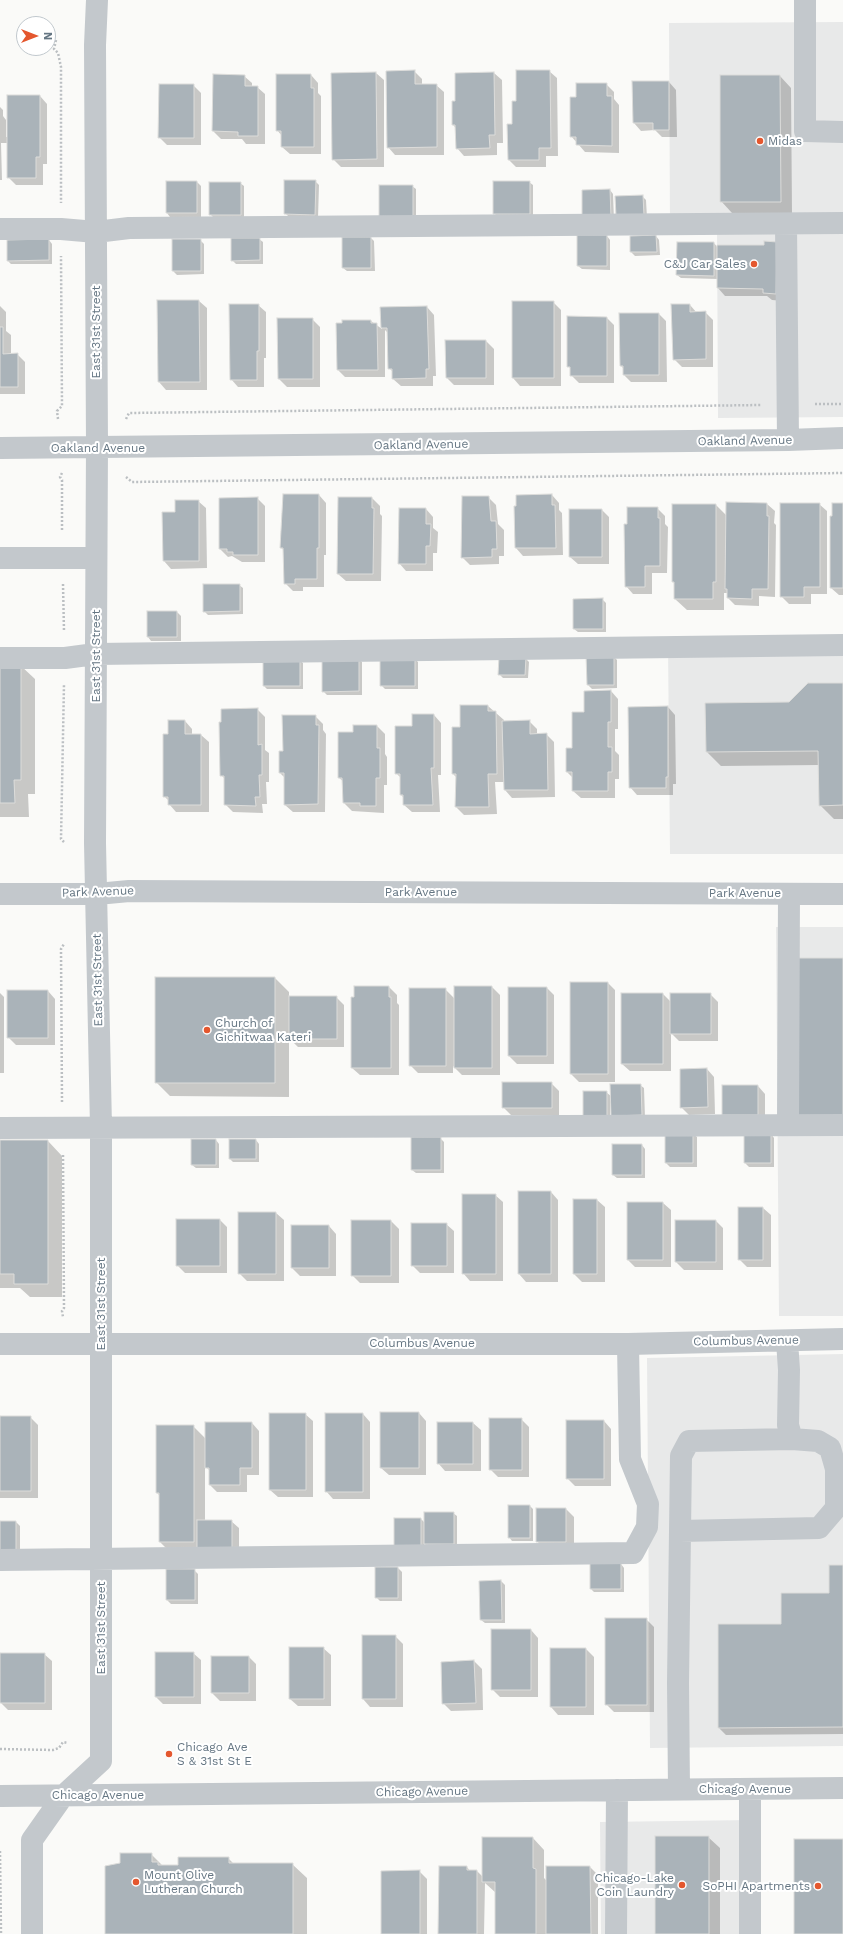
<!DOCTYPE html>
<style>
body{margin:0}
#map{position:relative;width:843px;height:1934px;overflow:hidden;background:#fafaf8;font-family:"Work Sans",sans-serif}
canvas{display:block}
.north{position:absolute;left:16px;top:16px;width:40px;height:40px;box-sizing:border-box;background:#fff;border:1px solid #c1c8cd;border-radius:50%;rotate:90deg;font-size:11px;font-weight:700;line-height:16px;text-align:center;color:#657683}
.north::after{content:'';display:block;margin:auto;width:14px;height:18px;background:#e4572e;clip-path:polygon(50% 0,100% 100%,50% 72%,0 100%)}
</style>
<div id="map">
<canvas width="843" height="1934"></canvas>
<div class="north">N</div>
</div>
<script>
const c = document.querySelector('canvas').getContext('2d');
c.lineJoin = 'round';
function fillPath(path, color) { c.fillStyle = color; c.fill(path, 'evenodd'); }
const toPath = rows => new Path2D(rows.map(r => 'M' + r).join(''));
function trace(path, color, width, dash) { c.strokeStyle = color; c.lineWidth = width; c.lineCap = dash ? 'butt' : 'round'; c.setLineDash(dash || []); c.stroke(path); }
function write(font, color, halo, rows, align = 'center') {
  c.font = font + ' "Work Sans",sans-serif'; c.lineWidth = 4; c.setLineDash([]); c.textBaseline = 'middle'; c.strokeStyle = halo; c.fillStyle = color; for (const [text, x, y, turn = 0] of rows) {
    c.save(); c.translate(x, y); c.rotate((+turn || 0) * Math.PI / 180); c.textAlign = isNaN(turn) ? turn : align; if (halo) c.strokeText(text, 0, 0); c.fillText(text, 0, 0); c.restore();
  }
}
fillPath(toPath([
 [843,22,843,417,718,418,717,226,670,227,669,23],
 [843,643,843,854,670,854,668,645],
 [776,927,843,927,843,1316,779,1316],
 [843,1354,843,1746,650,1748,647,1358],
 [753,1820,752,1934,601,1934,600,1822]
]), '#e8e9e9');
fillPath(toPath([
 [414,71,422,79,422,85,436,85,444,92,444,155,395,155,388,147],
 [549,71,557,78,558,156,546,156,546,167,516,167,509,160,513,125],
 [332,73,376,73,384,80,384,167,341,167,333,159],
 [494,73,502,80,503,143,497,143,497,155,464,156,457,148,456,128,453,125,456,102],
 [214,75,244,76,252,83,252,87,257,87,265,94,265,144,246,144,242,139,221,139,213,131],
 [311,75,318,83,318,93,321,96,321,154,290,154,282,147,282,136,277,130],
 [780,76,791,88,792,213,732,213,721,201],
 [669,82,676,90,677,137,662,137,655,130,641,131,634,123],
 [606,84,614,92,614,99,619,105,619,153,585,152,571,136,577,98],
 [193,85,201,93,201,145,167,145,159,137],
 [40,96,47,104,47,164,43,164,43,185,16,185,8,177,8,143,1,143,2,180,0,180,0,107,3,110,3,116,6,120,6,137,8,137],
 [315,181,319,185,318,218,289,217,285,213],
 [167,182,197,182,201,186,201,217,170,217,167,213],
 [529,182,533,185,533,217,498,217,494,213],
 [240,183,244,186,244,218,214,218,210,214],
 [412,186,416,189,416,221,384,222],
 [610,190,613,194,614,221,583,191],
 [642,196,646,200,647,218,620,219],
 [607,236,610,240,610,270,582,269,578,266],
 [656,236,659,240,660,255,635,256,631,252],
 [371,238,374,241,375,271,347,271,343,268],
 [259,239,263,242,263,264,236,264,232,260],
 [49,240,52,244,52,264,11,264,8,261],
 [200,240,204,244,204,274,177,275,173,271],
 [714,243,718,248,765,246,784,301,772,300,767,296,725,296,718,288,718,279,681,278,677,275],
 [199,301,207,308,207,390,166,390,159,382],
 [513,302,553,302,561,310,561,386,520,386,513,378],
 [258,305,266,312,266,358,264,358,264,387,238,387,231,379],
 [690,305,697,313,705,312,713,320,713,367,682,367,674,359],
 [0,306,6,312,6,331,11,335,11,355,17,354,25,362,25,394,0,394],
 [427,307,434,315,436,376,433,376,433,386,401,386,393,379,393,372,389,368,389,334,385,330,385,377,345,377,338,370,343,321,371,321,382,329,381,308],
 [659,314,666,321,667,382,631,382,624,375,624,369,621,366],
 [607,318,614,325,614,383,579,383,571,375,571,369,568,366],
 [278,319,312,319,320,327,320,387,287,387,279,379],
 [486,341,494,349,494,385,454,385,447,378],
 [319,495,326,503,326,555,324,555,324,587,303,587,303,591,293,591,285,583,284,550,281,548],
 [552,495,559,503,559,510,562,513,563,555,523,556,516,548],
 [488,497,496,505,498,524,504,530,504,556,499,556,499,564,470,565,462,557,462,508],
 [257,498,265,506,265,562,242,562,232,556,228,557,220,549],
 [339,498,372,498,380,506,380,514,382,516,381,581,346,581,338,574],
 [198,501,206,508,207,568,171,569,164,561,163,513,176,513],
 [727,503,767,504,775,511,774,523,776,525,775,597,759,596,759,606,735,605,728,598,728,593,724,593,724,610,687,610,675,599,675,584,673,582,716,505,727,516],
 [819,504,827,511,827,594,811,594,811,604,789,604,781,596],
 [843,504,843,595,839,595,831,588,833,516],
 [657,508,665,516,665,524,668,527,667,573,652,573,652,594,633,594,626,586,628,525],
 [426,509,433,517,433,528,438,532,437,553,433,553,433,571,406,571,399,563],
 [602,510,609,517,609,564,578,564,570,557],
 [239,585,243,588,243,614,208,615,204,611],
 [602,599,606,603,606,632,578,632,574,629],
 [148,612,177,612,181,616,181,641,151,641,148,637],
 [613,656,617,660,617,688,592,689,588,685],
 [525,658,529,662,528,678,503,678,499,674],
 [358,659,362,662,362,695,327,695,323,691],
 [415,659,418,662,418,689,385,689,381,685],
 [299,660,303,663,303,689,267,689,264,686],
 [20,665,35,679,35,794,28,794,29,817,0,817,0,666],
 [843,684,843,819,834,819,820,805,819,765,721,766,707,752,789,703],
 [611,691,618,699,618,729,615,729,615,751,619,755,619,779,615,779,615,798,581,798,573,791,573,778,567,772,573,749,585,713],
 [488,706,504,720,504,722,529,721,537,729,537,735,546,734,554,742,555,797,512,798,505,790,505,782,495,782,497,814,464,815,456,807,457,778,453,774,461,728],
 [668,707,675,715,676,784,673,784,673,795,637,795,630,787],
 [257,709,265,717,265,750,269,753,269,782,266,782,267,804,262,804,263,813,233,812,225,804,225,779,221,775],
 [434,715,441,723,441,775,438,775,440,812,412,812,404,805,404,798,401,795,401,778,396,773,413,727],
 [315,716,323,724,323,730,326,734,325,812,293,812,285,805,285,778,280,773,284,752],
 [185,721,192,729,192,735,201,735,209,742,209,812,176,812,169,804,169,801,164,796,169,735],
 [354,726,377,726,385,734,385,754,387,757,387,785,384,785,384,813,352,811,344,803,343,781,339,778,354,733],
 [156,978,275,978,289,992,289,997,336,997,344,1005,344,1047,298,1047,289,1038,289,1097,170,1096,156,1082],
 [608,983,615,990,615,1082,579,1082,571,1074],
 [389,987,397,995,397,1003,399,1005,399,1075,360,1075,352,1068],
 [492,987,500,995,500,1075,462,1075,453,1066,453,1073,418,1073,410,1065,445,989,455,999],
 [547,988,554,995,554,1064,517,1064,509,1056],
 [48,991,55,999,55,1045,16,1045,8,1037],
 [0,993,4,997,4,1073,0,1073],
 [622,994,663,994,671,1002,710,994,718,1002,718,1041,679,1041,671,1033,671,1071,630,1071,622,1064],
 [707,1069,714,1077,715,1114,689,1115,681,1107],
 [551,1083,559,1091,559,1115,511,1115,503,1107],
 [640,1085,644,1088,645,1118,610,1103,610,1120,588,1120,606,1092,612,1097],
 [758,1086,765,1094,765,1123,723,1115],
 [693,1134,697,1137,697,1167,670,1167,666,1163],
 [771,1134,774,1138,774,1167,749,1167,745,1163],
 [440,1138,444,1142,444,1173,416,1173,412,1170],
 [216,1140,219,1144,219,1168,196,1168,192,1165],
 [256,1140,259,1144,259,1162,233,1162,230,1159],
 [0,1141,48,1141,62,1156,62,1297,30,1297,20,1288,0,1288],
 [642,1145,645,1149,645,1178,617,1178,613,1175],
 [551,1192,558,1200,558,1282,526,1282,519,1274],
 [495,1195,503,1202,503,1281,470,1281,463,1273],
 [597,1200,605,1207,605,1282,582,1282,574,1274],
 [628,1203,663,1203,671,1210,671,1267,635,1267,628,1260],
 [739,1208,763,1208,771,1215,771,1267,747,1267,739,1259],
 [239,1213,276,1213,284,1220,284,1281,247,1281,239,1273],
 [220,1220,227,1227,227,1273,185,1273,177,1265],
 [391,1221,399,1229,399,1283,360,1283,352,1275],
 [716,1221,723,1228,723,1270,684,1270,676,1262],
 [446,1224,454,1231,454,1273,420,1273,412,1265],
 [329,1226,336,1234,336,1276,300,1276,292,1268],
 [419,1413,426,1421,426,1475,389,1475,381,1468],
 [305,1414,313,1421,313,1497,278,1497,270,1490],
 [363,1414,370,1422,370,1499,333,1499,326,1491],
 [0,1417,30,1417,38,1425,38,1498,0,1498],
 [521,1419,529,1427,529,1477,498,1477,490,1469],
 [604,1421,611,1429,611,1486,575,1486,567,1478],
 [252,1423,259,1431,259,1475,247,1475,247,1492,217,1492,210,1485,210,1471,205,1466,205,1521,231,1521,239,1528,239,1557,171,1553,160,1542,160,1496,157,1493,193,1426,206,1439],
 [438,1423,473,1423,481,1430,481,1471,445,1471,438,1463],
 [530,1506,533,1509,533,1541,512,1541,509,1537],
 [537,1509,566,1509,574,1517,574,1549,544,1549,537,1541],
 [453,1513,457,1516,457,1547,428,1547,424,1543,424,1549,398,1549,421,1519,425,1523],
 [0,1522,16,1522,20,1526,20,1553,0,1553],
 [621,1564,624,1568,624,1592,594,1592,591,1589],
 [843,1566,843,1734,726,1735,719,1728,782,1625,830,1594],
 [398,1568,402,1572,402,1601,380,1601,376,1597],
 [194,1570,198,1574,198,1604,171,1604,167,1600],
 [501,1581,505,1585,505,1623,485,1623,481,1620],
 [646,1619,654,1627,654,1712,614,1712,606,1704],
 [531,1630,538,1638,538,1697,500,1697,492,1689],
 [395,1636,403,1644,403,1707,370,1707,363,1699],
 [323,1648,331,1655,331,1706,298,1706,290,1699],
 [551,1649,586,1649,594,1657,594,1715,558,1715,551,1707],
 [193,1653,201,1660,201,1704,163,1704,156,1697],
 [44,1654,52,1661,52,1710,8,1710,0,1702],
 [249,1657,256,1664,256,1701,220,1701,212,1693],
 [474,1661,482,1669,483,1710,451,1711,443,1703],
 [708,1837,720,1848,720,1934,656,1934],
 [533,1838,544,1850,544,1878,547,1881,590,1867,598,1875,598,1934,496,1934,496,1893,485,1883,484,1934,439,1934,467,1867,470,1871,477,1871,483,1877],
 [151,1854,163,1866,179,1866,228,1858,234,1864,292,1864,307,1878,307,1934,106,1934,121,1864],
 [419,1871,427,1879,427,1934,382,1934]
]), '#0003');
const building = toPath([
 [415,70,415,84,437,84,437,147,387,148,386,71,415,70],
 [516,70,550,70,551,148,539,148,539,160,508,160,507,124,512,124,512,101,516,101,516,70],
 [376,72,377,159,332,160,331,73,376,72],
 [494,72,495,135,489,135,490,148,456,149,455,125,452,125,452,101,455,101,455,73,494,72],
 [213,74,245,75,245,86,258,86,258,136,238,136,238,132,212,131,213,74],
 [276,74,311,74,311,88,314,88,314,147,281,147,281,131,276,131,276,74],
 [720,75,780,75,781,202,720,202,720,75],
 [632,81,669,81,669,130,653,130,653,123,633,123,632,81],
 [576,83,607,83,607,96,612,96,612,146,576,145,576,137,570,137,570,97,576,97,576,83],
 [159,84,194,84,194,138,158,138,159,84],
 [7,95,40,95,40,157,36,157,36,178,7,178,7,95],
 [284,180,316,180,315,215,284,214,284,180],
 [166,181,197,181,197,213,166,213,166,181],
 [493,181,530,181,530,214,493,214,493,181],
 [209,182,241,182,241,215,209,215,209,182],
 [379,185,413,185,413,218,379,218,379,185],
 [610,189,611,217,582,218,582,190,610,189],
 [643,195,644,215,616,216,615,196,643,195],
 [577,235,607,235,607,266,577,266,577,235],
 [656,235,657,252,630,252,630,236,656,235],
 [342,237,371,237,371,268,342,268,342,237],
 [231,238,260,238,260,260,231,261,231,238],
 [49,239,49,260,7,261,7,240,49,239],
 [172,239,201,239,201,271,172,271,172,239],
 [764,241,777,242,776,294,763,293,763,289,717,288,717,245,764,245,764,241],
 [677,242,714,242,714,276,676,275,677,242],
 [157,300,199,300,200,382,158,382,157,300],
 [512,301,554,301,554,378,512,378,512,301],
 [229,304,259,304,259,351,257,351,257,380,230,380,229,304],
 [671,304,690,304,690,312,706,311,706,359,673,360,671,304],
 [427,306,429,369,426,369,426,378,392,379,392,369,388,369,387,328,381,328,380,307,427,306],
 [619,313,659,313,659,375,623,375,623,366,620,366,619,313],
 [567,316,607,317,607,376,570,376,570,367,567,367,567,316],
 [277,318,313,318,313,379,278,379,277,318],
 [342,320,371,320,371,323,377,323,378,370,337,370,336,323,342,323,342,320],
 [0,327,3,327,3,354,18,353,18,387,0,387,0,327],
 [445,340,486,340,486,378,446,378,445,340],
 [283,494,319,494,319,548,317,548,317,579,295,579,295,584,284,584,283,548,280,548,283,494],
 [552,494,552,505,555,505,556,548,515,548,514,506,516,506,516,495,552,494],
 [462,496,489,496,491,521,496,521,497,549,492,549,492,557,461,558,462,496],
 [258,497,258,555,233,555,233,552,227,552,227,549,219,549,219,498,258,497],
 [338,497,372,497,372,508,374,508,373,574,337,574,338,497],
 [175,500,199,500,199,561,163,561,162,512,175,512,175,500],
 [726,502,767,503,767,516,769,516,768,589,752,589,752,599,727,598,727,589,725,589,726,502],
 [780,503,820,503,820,587,804,587,804,597,780,597,780,503],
 [832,503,843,503,843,588,830,588,830,516,832,516,832,503],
 [672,504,716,504,716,582,713,582,713,599,674,599,674,582,672,582,672,504],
 [627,507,658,507,658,518,660,518,660,566,645,566,645,587,625,587,624,524,627,524,627,507],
 [399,508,426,508,426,524,431,524,430,546,426,546,426,564,398,564,399,508],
 [569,509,602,509,602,557,569,557,569,509],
 [203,584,240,584,240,611,203,612,203,584],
 [603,598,603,629,573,629,573,599,603,598],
 [147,611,177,611,177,637,147,637,147,611],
 [586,655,614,655,614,685,587,685,586,655],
 [380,657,415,658,415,686,380,686,380,657],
 [499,657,526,657,525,675,498,675,499,657],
 [322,658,359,658,359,691,322,692,322,658],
 [263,659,300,659,300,686,263,686,263,659],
 [21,664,21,780,14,780,15,803,0,803,0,665,21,664],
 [808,683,843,683,843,805,819,806,818,751,706,752,705,703,789,702,808,683],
 [611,690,611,722,608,722,608,747,612,747,612,772,608,772,608,791,572,791,572,772,566,772,566,748,572,748,572,712,584,712,584,691,611,690],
 [460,705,488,705,488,711,496,711,497,774,488,774,489,807,455,807,456,774,452,774,452,727,460,727,460,705],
 [668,706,668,777,666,777,666,788,629,788,628,707,668,706],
 [258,708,258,745,262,744,262,775,259,775,260,797,255,797,256,806,224,805,224,776,220,776,219,722,221,722,221,709,258,708],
 [412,714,434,714,434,768,431,768,433,805,403,805,403,795,400,795,400,774,395,774,395,726,412,726,412,714],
 [282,715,316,715,316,725,319,725,318,804,284,805,284,773,279,773,279,751,283,751,282,715],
 [168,720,185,720,185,734,201,734,201,805,168,805,168,797,163,797,163,734,168,734,168,720],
 [530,720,530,734,547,733,548,790,504,790,502,721,530,720],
 [353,725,377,725,377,748,380,748,380,778,376,778,376,806,360,806,360,803,343,803,342,778,338,778,338,732,353,732,353,725],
 [796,958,843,958,843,1118,796,1118,796,958],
 [155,977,275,977,275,1083,155,1083,155,977],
 [570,982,608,982,608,1074,570,1074,570,982],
 [354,986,389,986,389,997,391,997,391,1068,351,1068,351,997,354,997,354,986],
 [454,986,492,986,492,1068,454,1068,454,986],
 [508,987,547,987,547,1056,508,1056,508,987],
 [409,988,446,988,446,1066,409,1066,409,988],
 [7,990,48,990,48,1038,7,1038,7,990],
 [621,993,663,993,663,1064,621,1064,621,993],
 [670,993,711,993,711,1034,670,1034,670,993],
 [289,996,337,996,337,1039,289,1039,289,996],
 [707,1068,708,1107,680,1108,680,1069,707,1068],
 [502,1082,552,1082,552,1108,502,1108,502,1082],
 [610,1084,641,1084,642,1115,611,1116,610,1084],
 [722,1085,758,1085,758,1115,722,1115,722,1085],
 [583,1091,607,1091,607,1117,583,1117,583,1091],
 [665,1133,693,1133,693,1163,665,1163,665,1133],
 [744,1133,771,1133,771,1163,744,1163,744,1133],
 [411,1137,441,1137,441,1170,411,1170,411,1137],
 [191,1139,216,1139,216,1165,191,1165,191,1139],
 [229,1139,256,1139,256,1159,229,1159,229,1139],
 [0,1140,48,1140,48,1284,14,1284,14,1274,0,1274,0,1140],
 [612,1144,642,1144,642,1175,612,1175,612,1144],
 [518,1191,551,1191,551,1274,518,1274,518,1191],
 [462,1194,496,1194,496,1274,462,1274,462,1194],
 [573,1199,597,1199,597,1274,573,1274,573,1199],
 [627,1202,663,1202,663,1260,627,1260,627,1202],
 [738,1207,763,1207,763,1260,738,1260,738,1207],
 [238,1212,276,1212,276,1274,238,1274,238,1212],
 [176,1219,220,1219,220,1266,176,1266,176,1219],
 [351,1220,391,1220,391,1276,351,1276,351,1220],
 [675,1220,716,1220,716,1262,675,1262,675,1220],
 [411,1223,447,1223,447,1266,411,1266,411,1223],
 [291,1225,329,1225,329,1268,291,1268,291,1225],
 [380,1412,419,1412,419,1468,380,1468,380,1412],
 [269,1413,306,1413,306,1490,269,1490,269,1413],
 [325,1413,363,1413,363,1492,325,1492,325,1413],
 [0,1416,31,1416,31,1491,0,1491,0,1416],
 [489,1418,522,1418,522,1470,489,1470,489,1418],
 [566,1420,604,1420,604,1479,566,1479,566,1420],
 [205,1422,252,1422,252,1468,240,1468,240,1485,209,1485,209,1468,205,1468,205,1422],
 [437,1422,473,1422,473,1464,437,1464,437,1422],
 [156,1425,194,1425,194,1542,159,1542,159,1493,156,1493,156,1425],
 [508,1505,530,1505,530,1538,508,1538,508,1505],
 [536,1508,566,1508,566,1542,536,1542,536,1508],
 [424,1512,454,1512,454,1544,424,1544,424,1512],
 [394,1518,421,1518,421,1546,394,1546,394,1518],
 [197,1520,232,1520,232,1550,197,1550,197,1520],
 [0,1521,16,1521,16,1550,0,1550,0,1521],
 [590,1563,621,1563,621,1589,590,1589,590,1563],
 [829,1565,843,1565,843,1727,718,1728,718,1624,781,1624,781,1593,829,1593,829,1565],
 [375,1567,398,1567,398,1598,375,1598,375,1567],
 [166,1569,195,1569,195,1600,166,1600,166,1569],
 [501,1580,502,1620,480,1620,479,1581,501,1580],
 [605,1618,647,1618,647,1705,605,1705,605,1618],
 [491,1629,531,1629,531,1690,491,1690,491,1629],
 [362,1635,396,1635,396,1699,362,1699,362,1635],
 [289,1647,324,1647,324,1699,289,1699,289,1647],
 [550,1648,586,1648,586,1707,550,1707,550,1648],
 [155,1652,194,1652,194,1697,155,1697,155,1652],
 [0,1653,45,1653,45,1703,0,1703,0,1653],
 [211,1656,249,1656,249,1693,211,1693,211,1656],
 [474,1660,476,1703,442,1704,441,1662,474,1660],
 [655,1836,709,1836,709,1934,655,1934,655,1836],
 [482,1837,533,1837,533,1868,536,1869,536,1934,495,1934,495,1882,482,1882,482,1837],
 [794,1839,843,1839,843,1934,794,1934,794,1839],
 [120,1853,152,1853,152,1862,158,1862,158,1865,178,1865,178,1857,229,1857,229,1863,293,1863,293,1934,105,1934,105,1866,120,1863,120,1853],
 [439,1866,467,1866,467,1870,477,1870,477,1934,438,1934,439,1866],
 [546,1866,590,1866,591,1934,546,1934,546,1866],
 [420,1870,420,1934,381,1934,381,1871,420,1870]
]);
fillPath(building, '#aab3b9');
trace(building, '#dcdcda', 1);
trace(toPath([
 [56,40,54,49,58,53,61,67,61,203],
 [815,404,843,404],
 [58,419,57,411,62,406,61,256],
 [126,419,129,413,762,405],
 [62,473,60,477,62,480,62,531],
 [126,477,132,482,843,473],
 [63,584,64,631],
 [64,842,61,839,64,684],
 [62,1102,61,949,64,944],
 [63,1155,64,1308,62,1311,63,1317],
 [0,1749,53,1750,59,1748,63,1742,68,1743],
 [0,1851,1,1934]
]), '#bbbfc2', 2.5, [2, 2]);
trace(toPath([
 [805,0,805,131,843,132],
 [786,224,788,440],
 [0,229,61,229,96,232,129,228,843,223],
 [0,448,788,440,843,438],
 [0,558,96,558],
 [0,658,65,658,95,654,843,645],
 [0,894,97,894,129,891,843,894],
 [788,1125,789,894],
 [0,1128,843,1125],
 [0,1344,628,1344,843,1339],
 [680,1531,819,1528,836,1508,836,1469,830,1448,818,1441,792,1439],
 [0,1560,633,1553,647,1527,648,1504,630,1459,628,1344],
 [679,1789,678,1683,681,1456,689,1441,792,1439,788,1425,789,1370,787,1341],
 [750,1789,750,1934],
 [0,1796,843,1788],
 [32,1934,32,1840,63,1796,101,1761,101,1127,95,843,97,446,95,45,97,0],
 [616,1934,617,1790]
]), '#c3c8cc', 22);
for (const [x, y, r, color] of [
 [760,141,4,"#e4572e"],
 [754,264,4,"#e4572e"],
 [207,1030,4,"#e4572e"],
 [169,1754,4,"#e4572e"],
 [136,1882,4,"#e4572e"],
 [682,1885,4,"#e4572e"],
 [818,1886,4,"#e4572e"]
]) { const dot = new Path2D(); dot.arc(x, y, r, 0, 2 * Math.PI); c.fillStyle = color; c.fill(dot); trace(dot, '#fff', 1.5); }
write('12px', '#657683', '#fff', [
 ["Midas",768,141],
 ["C&J Car Sales",746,264,"right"],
 ["Church of",215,1023],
 ["Gichitwaa Kateri",215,1037],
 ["Chicago Ave",177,1747],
 ["S & 31st St E",177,1761],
 ["Mount Olive",144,1875],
 ["Lutheran Church",144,1889],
 ["Chicago-Lake",674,1878,"right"],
 ["Coin Laundry",674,1892,"right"],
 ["SoPHI Apartments",810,1886,"right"]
], 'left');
write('12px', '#657683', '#fff', [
 ["East 31st Street",96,332,-90],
 ["Oakland Avenue",745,441,-1],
 ["Oakland Avenue",421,445,-1],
 ["Oakland Avenue",98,448],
 ["East 31st Street",96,656,-90],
 ["Park Avenue",98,892,-2],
 ["Park Avenue",421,892],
 ["Park Avenue",745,893],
 ["East 31st Street",98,980,-91],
 ["East 31st Street",101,1304,-90],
 ["Columbus Avenue",746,1341,-1],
 ["Columbus Avenue",422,1343],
 ["East 31st Street",101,1628,-90],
 ["Chicago Avenue",745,1789],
 ["Chicago Avenue",422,1792,-1],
 ["Chicago Avenue",98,1795]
]);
</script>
